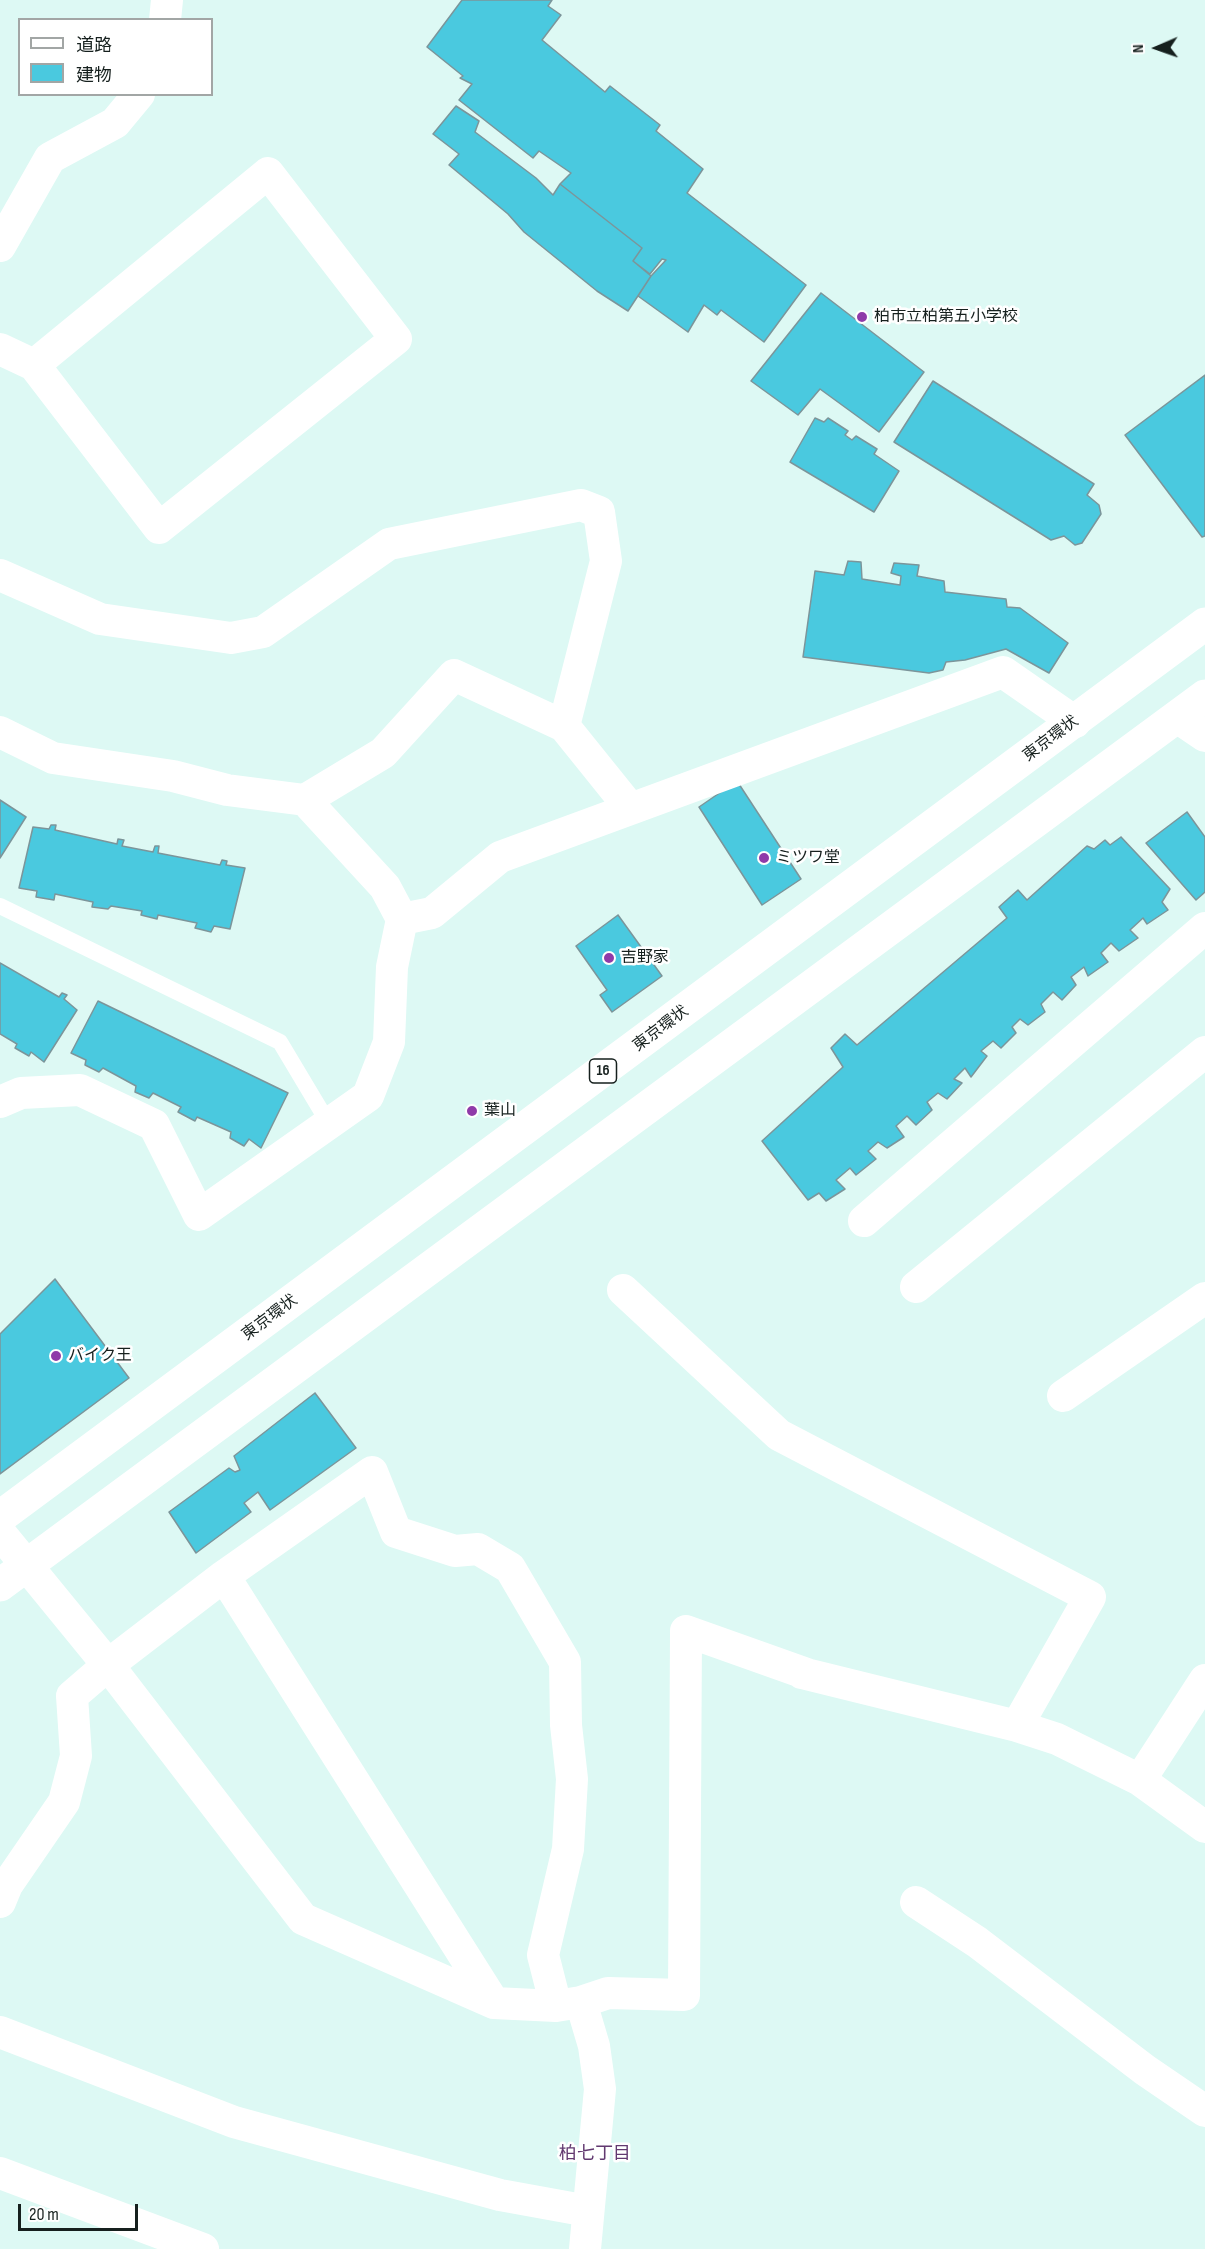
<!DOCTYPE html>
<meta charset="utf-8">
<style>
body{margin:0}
#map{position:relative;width:1205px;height:2249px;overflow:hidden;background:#ddf9f4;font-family:"Sofia Sans Condensed","Noto Sans JP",sans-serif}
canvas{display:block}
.legend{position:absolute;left:18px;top:18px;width:195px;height:78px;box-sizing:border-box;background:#fff;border:2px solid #a2a6a5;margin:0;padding:8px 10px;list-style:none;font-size:18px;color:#16201e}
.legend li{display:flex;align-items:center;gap:12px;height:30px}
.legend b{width:30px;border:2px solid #a2a6a5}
.north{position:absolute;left:1127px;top:18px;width:60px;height:60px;-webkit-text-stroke:4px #fff;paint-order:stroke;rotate:268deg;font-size:16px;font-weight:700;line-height:24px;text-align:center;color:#16201e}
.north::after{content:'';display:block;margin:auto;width:21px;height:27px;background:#16201e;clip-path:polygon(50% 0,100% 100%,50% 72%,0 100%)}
.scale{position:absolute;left:18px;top:2204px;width:120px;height:27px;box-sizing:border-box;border:3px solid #16201e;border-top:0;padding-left:8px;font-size:18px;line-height:21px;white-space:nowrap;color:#16201e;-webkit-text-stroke:4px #fff;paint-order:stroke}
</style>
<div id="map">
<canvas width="1205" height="2249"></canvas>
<ul class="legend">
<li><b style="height:8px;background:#fff"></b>道路</li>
<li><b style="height:16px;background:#4ac9df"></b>建物</li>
</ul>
<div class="north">N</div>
<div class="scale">20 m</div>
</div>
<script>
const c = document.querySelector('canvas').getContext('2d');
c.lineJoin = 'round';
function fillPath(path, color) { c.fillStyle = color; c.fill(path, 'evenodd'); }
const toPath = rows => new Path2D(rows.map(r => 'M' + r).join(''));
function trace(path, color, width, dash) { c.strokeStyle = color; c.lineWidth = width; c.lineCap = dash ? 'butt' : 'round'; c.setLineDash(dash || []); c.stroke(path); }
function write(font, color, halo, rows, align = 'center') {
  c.font = font + ' "Sofia Sans Condensed","Noto Sans JP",sans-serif'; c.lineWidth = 5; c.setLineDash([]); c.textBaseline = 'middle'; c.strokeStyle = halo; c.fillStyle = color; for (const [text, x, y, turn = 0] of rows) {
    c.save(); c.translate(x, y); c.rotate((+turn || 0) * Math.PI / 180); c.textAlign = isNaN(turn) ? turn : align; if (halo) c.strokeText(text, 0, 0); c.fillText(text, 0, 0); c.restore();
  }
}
const building = toPath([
 [462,0,552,0,548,6,561,15,542,40,605,92,610,86,660,125,656,131,703,169,687,193,806,285,764,342,721,310,717,315,704,305,688,332,638,296,651,276,666,260,662,259,650,274,633,261,642,248,560,184,571,173,539,151,533,158,459,100,472,84,460,78,463,76,427,47,462,0],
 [456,106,479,121,475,132,536,178,553,195,560,184,642,248,633,261,651,276,628,311,597,291,524,232,508,214,449,165,459,154,433,134,456,106],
 [821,293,924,372,879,432,820,389,798,415,751,381,821,293],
 [1205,375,1205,536,1202,537,1125,435,1205,375],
 [933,381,1094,484,1087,495,1099,505,1101,514,1082,543,1075,545,1064,536,1051,540,894,442,933,381],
 [815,418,824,422,828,418,848,431,845,435,852,440,856,436,877,449,874,454,899,471,874,512,790,462,815,418],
 [848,561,861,562,862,579,900,585,901,576,891,573,894,563,919,565,917,576,944,581,945,592,1006,599,1007,607,1020,608,1068,643,1049,673,1006,649,965,660,946,662,943,670,929,673,803,657,815,571,844,575,848,561],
 [737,781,801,879,762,905,699,807,737,781],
 [0,800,26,817,0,858,0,800],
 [1187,812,1205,837,1205,892,1196,900,1146,843,1187,812],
 [51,825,56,825,55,830,117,844,118,839,124,840,122,846,153,852,155,846,159,846,158,853,220,865,222,860,227,861,226,865,245,868,230,929,214,926,211,932,195,928,197,923,158,915,157,919,141,915,142,911,111,906,108,909,92,907,93,902,55,894,54,900,36,897,37,891,19,888,33,827,49,829,51,825],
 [1121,837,1170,889,1162,902,1168,910,1147,924,1143,918,1130,930,1138,938,1119,951,1111,943,1101,953,1108,962,1088,976,1084,967,1071,977,1076,985,1062,1000,1053,992,1041,1004,1045,1012,1028,1025,1020,1019,1012,1027,1016,1033,1001,1048,993,1041,981,1051,987,1056,971,1077,965,1068,954,1079,962,1083,947,1099,938,1093,927,1102,932,1110,916,1125,907,1116,896,1126,904,1137,887,1148,878,1142,868,1151,876,1159,856,1175,850,1168,836,1180,845,1189,826,1201,819,1193,808,1200,762,1141,843,1067,831,1048,845,1034,857,1045,1007,918,999,907,1018,890,1027,900,1087,846,1094,849,1105,840,1110,845,1121,837],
 [618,915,662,976,612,1012,600,995,607,990,576,946,618,915],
 [0,963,59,997,62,993,67,995,64,999,77,1010,44,1062,31,1052,29,1056,15,1048,17,1044,0,1034,0,963],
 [98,1001,288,1093,261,1148,249,1139,244,1146,230,1138,231,1132,197,1117,195,1121,178,1112,181,1107,153,1093,149,1098,135,1092,136,1086,103,1068,99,1072,85,1065,86,1060,71,1053,98,1001],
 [55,1279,129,1378,0,1474,0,1334,55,1279],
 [315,1393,356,1448,270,1510,258,1492,244,1503,251,1512,196,1553,169,1512,229,1468,235,1472,240,1470,234,1456,315,1393]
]);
fillPath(building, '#4ac9df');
trace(building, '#7c959a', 1.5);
trace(toPath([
 [0,906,280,1042,329,1124]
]), '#fff', 16);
trace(toPath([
 [165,20,167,0],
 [0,246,50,158,115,123,139,94],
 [0,349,34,365,159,528,396,339,268,173,34,365],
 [0,575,100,619,231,638,263,632,389,544,581,505,599,512,606,561,564,726],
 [1177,717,1205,736],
 [0,732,53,758,173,776,227,790,305,800,385,887,402,919,392,967,389,1042,368,1096,199,1215,154,1125,80,1090,21,1093,0,1102],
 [305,800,383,753,454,675,564,726,630,808],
 [402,919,432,913,500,857,1003,672,1075,722],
 [864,1221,1205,928],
 [916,1287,1205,1052],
 [623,1290,779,1435,1090,1597,1017,1726],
 [1063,1396,1205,1298],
 [0,1533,108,1665,303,1919,494,2003,556,2006,581,2002,608,1993,684,1995,686,1631,807,1674,802,1673],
 [224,1576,494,2003],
 [802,1673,1017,1726,1057,1739,1140,1780,1205,1827],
 [1140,1780,1205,1680],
 [0,1902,7,1885,64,1802,76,1756,72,1696,108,1665,224,1576,372,1472,396,1532,455,1551,478,1549,510,1568,565,1662,566,1725,572,1779,568,1849,543,1955,556,2006],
 [916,1902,977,1942,1145,2070,1205,2111],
 [581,2002,594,2046,600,2089,585,2249],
 [0,2032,234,2122,500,2195,588,2211],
 [0,2173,203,2249]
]), '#fff', 32);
trace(toPath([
 [0,1517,1205,624],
 [0,1585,1205,696]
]), '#fff', 33);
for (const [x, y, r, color] of [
 [862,317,6,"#8f3ba9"],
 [764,858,6,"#8f3ba9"],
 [609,958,6,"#8f3ba9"],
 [472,1111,6,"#8f3ba9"],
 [56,1356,6,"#8f3ba9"]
]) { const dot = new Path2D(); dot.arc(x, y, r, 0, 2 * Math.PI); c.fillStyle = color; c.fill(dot); trace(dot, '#fff', 2); }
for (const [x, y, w] of [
 [603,1071,27]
]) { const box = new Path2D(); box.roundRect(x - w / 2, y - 12, w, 24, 4.5); c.fillStyle = '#fff'; c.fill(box); trace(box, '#16201e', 1.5); }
write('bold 15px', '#16201e', null, [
 ["16",603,1071]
]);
write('16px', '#16201e', '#fff', [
 ["柏市立柏第五小学校",874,317],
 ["ミツワ堂",776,858],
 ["吉野家",621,958],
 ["葉山",484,1111],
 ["バイク王",68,1356]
], 'left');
write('16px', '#16201e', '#fff', [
 ["東京環状",1051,739,-37],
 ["東京環状",661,1029,-37],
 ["東京環状",270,1318,-37]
]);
write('18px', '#623970', '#fff', [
 ["柏七丁目",595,2154]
]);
</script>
